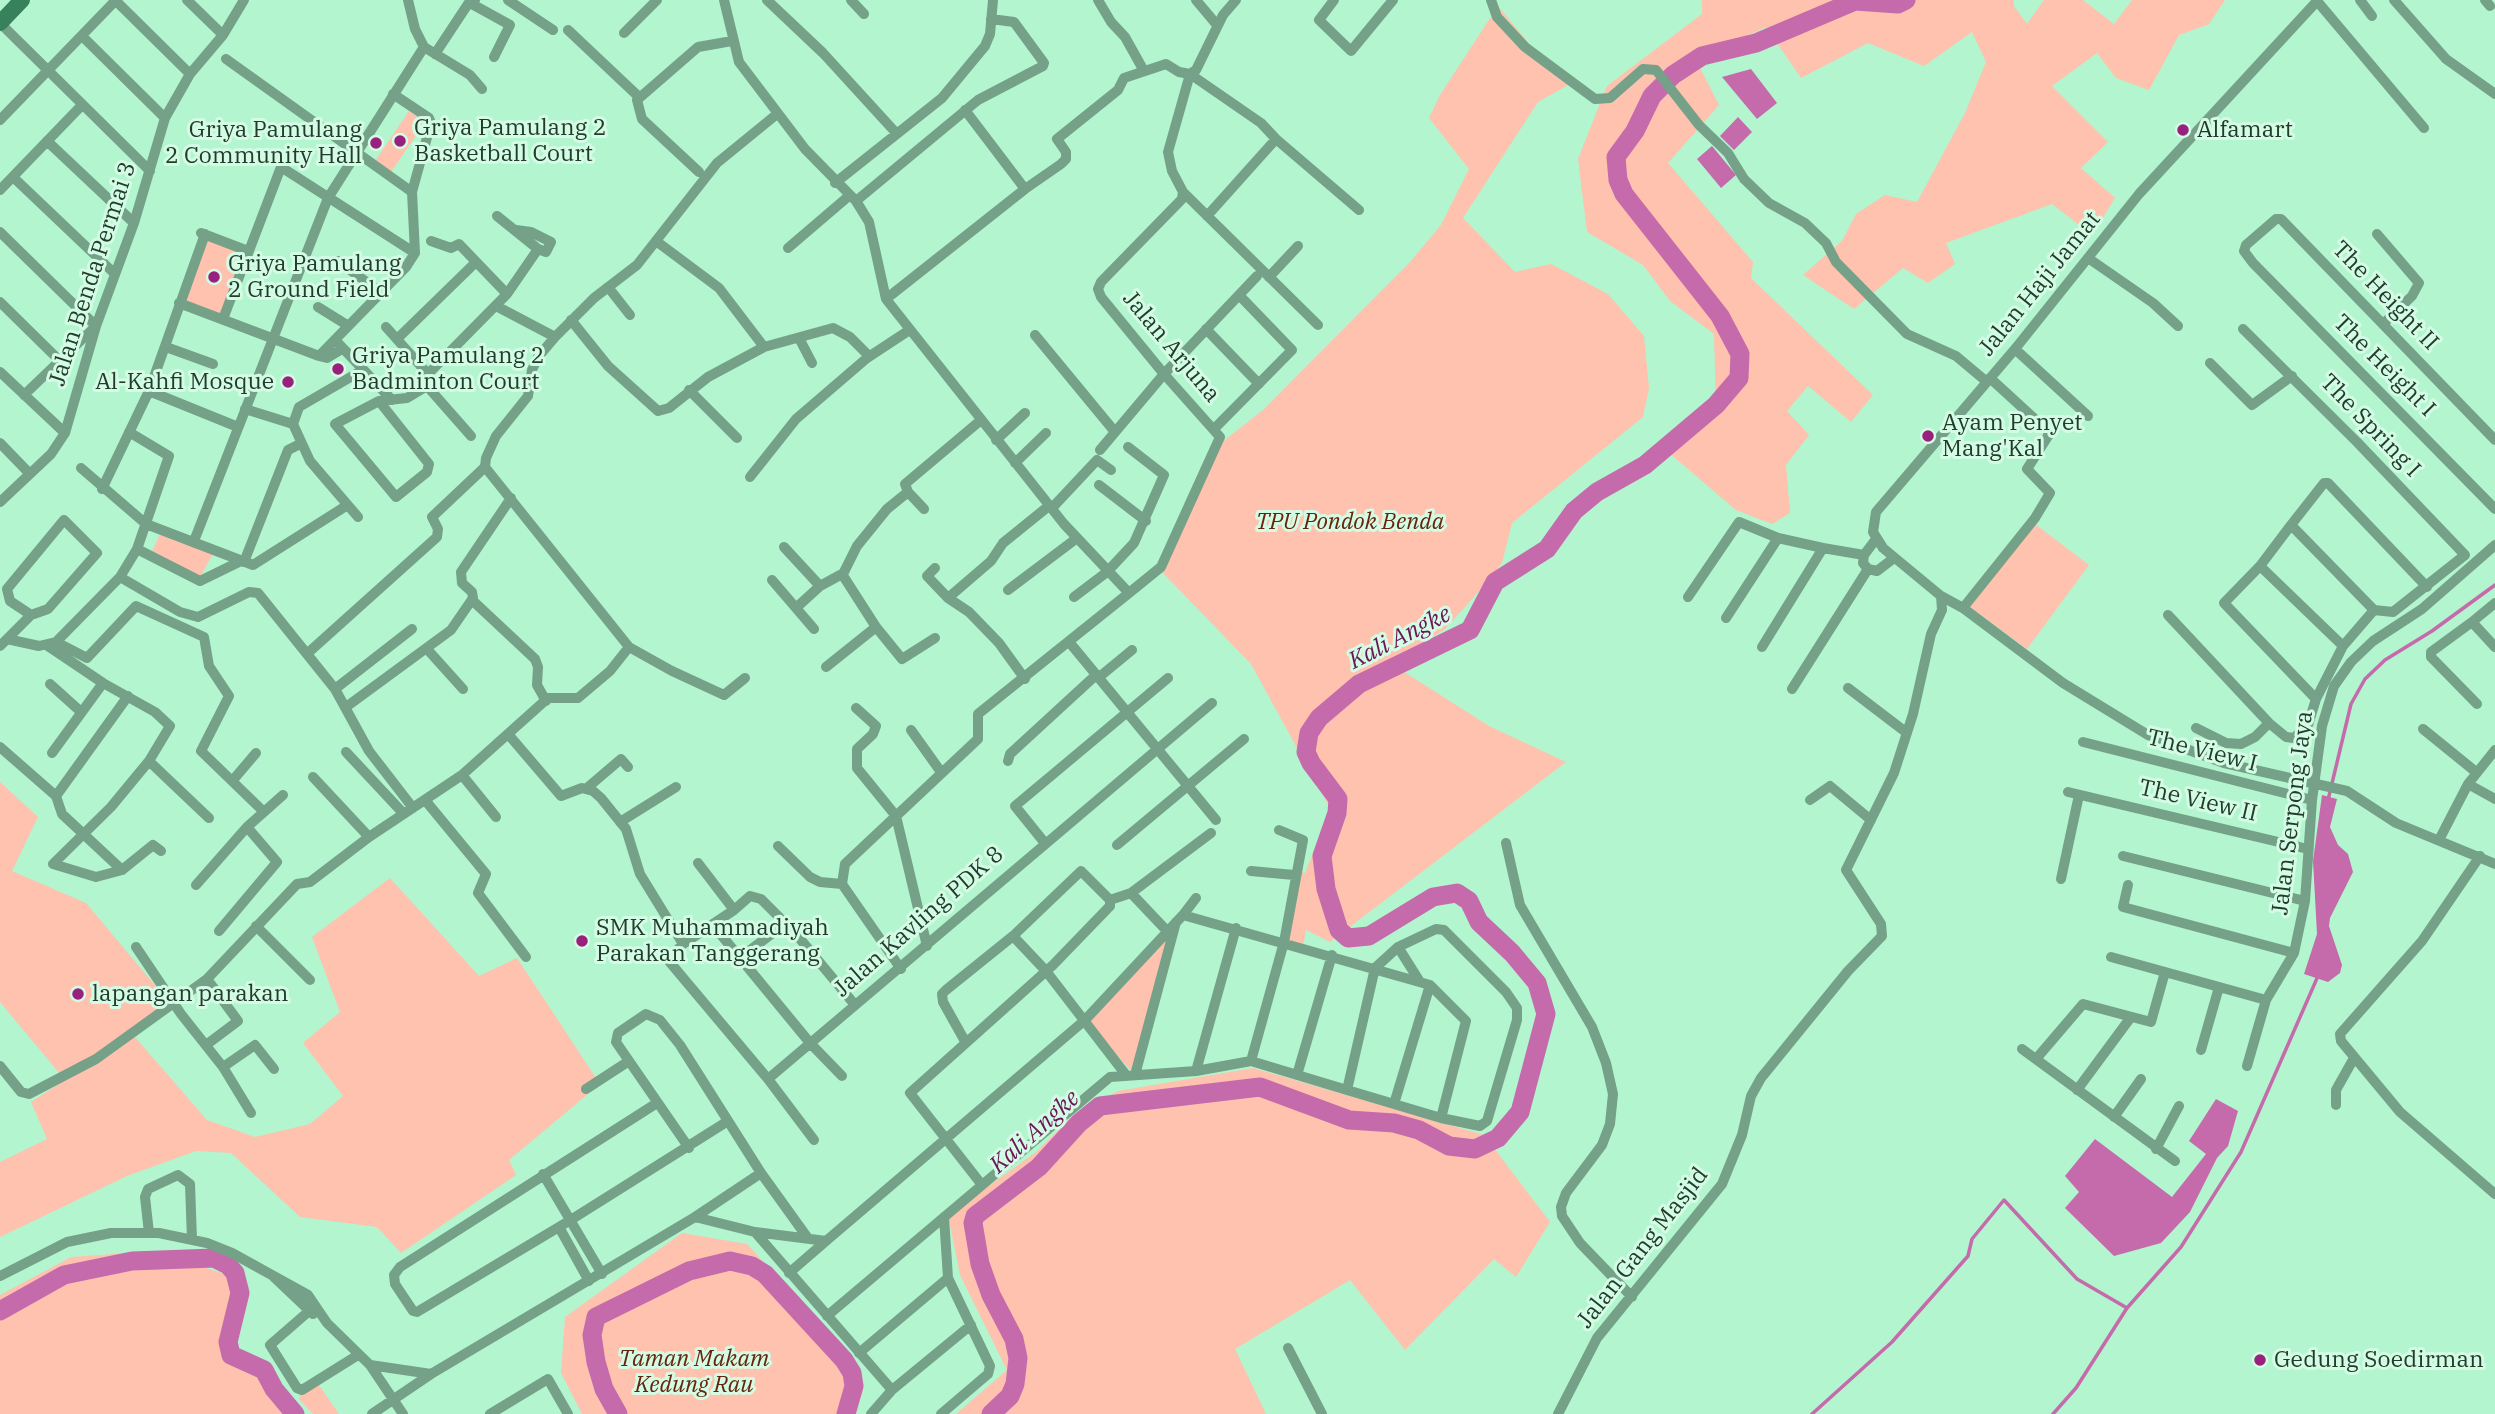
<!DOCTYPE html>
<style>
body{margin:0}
canvas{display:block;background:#b2f5cf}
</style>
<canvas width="2495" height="1414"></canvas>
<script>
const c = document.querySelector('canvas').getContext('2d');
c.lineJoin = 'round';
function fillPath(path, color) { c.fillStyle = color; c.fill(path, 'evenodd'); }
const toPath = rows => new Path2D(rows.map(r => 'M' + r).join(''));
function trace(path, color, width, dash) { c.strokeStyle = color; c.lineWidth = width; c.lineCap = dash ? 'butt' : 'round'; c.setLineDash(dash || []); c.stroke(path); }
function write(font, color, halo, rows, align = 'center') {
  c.font = font + ' "IBM Plex Serif",serif'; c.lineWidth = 6; c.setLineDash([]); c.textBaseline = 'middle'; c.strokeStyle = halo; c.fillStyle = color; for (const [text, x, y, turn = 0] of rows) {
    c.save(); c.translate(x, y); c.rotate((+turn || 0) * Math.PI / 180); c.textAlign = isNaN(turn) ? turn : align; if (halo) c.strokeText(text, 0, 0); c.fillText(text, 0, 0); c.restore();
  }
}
fillPath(toPath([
 [1702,0,2014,0,2014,6,2027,24,2044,0,2083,0,2114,24,2132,0,2225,0,2209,24,2179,35,2149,90,2116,78,2097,53,2052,86,2108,142,2081,168,2115,198,2092,235,2052,204,1946,243,1955,264,1928,283,1903,268,1854,309,1803,275,1842,241,1856,214,1885,195,1917,202,1965,113,1986,62,1972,32,1924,66,1868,43,1801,78,1766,27,1696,60,1719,105,1668,163,1753,262,1751,278,1873,395,1851,422,1808,386,1787,411,1809,435,1786,465,1790,513,1772,524,1736,510,1668,452,1716,406,1714,334,1670,301,1643,265,1587,232,1578,159,1607,86,1702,14],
 [1498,6,1531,46,1575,81,1538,102,1463,218,1515,272,1551,264,1608,294,1644,336,1649,388,1643,417,1512,523,1502,563,1473,598,1444,630,1390,663,1489,726,1566,762,1330,942,1306,930,1303,947,1284,938,1299,871,1305,873,1331,810,1251,664,1162,572,1221,443,1263,410,1410,262,1441,225,1469,169,1429,118,1440,95],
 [409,111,426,121,391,172,375,161],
 [207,239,243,253,221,315,184,301],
 [2035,524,2089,565,2027,649,1970,607],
 [160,534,213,554,200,577,152,552],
 [0,782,38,817,12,871,86,903,169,1002,134,1036,207,1120,255,1137,310,1124,343,1096,303,1043,340,1012,312,937,390,878,479,976,517,958,600,1084,509,1160,516,1175,401,1253,377,1227,300,1217,231,1153,196,1151,127,1176,0,1237,0,1162,47,1139,31,1102,65,1080,0,1002],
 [1174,930,1135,1075,1085,1020],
 [1253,1068,1484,1135,1550,1222,1516,1277,1494,1259,1405,1350,1350,1280,1235,1349,1266,1414,956,1414,1007,1370,960,1275,948,1215,1036,1152,1075,1114,1118,1091],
 [682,1233,747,1244,848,1354,863,1391,855,1414,582,1414,561,1373,565,1317],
 [156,1251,239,1279,236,1350,288,1414,0,1414,0,1295,71,1257],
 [319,1385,339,1414,313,1414,299,1399,302,1390]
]), '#fec2ae');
fillPath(toPath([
 [1751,69,1777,103,1757,119,1722,77],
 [1738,117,1752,132,1734,150,1720,136],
 [1712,146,1736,175,1721,188,1697,159],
 [2322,795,2337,799,2330,827,2338,845,2348,854,2353,872,2330,918,2329,926,2342,965,2340,973,2328,982,2304,974,2317,934,2313,861],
 [2216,1099,2238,1111,2228,1146,2217,1158,2190,1212,2161,1243,2114,1256,2065,1208,2079,1192,2065,1176,2095,1139,2172,1197,2206,1154,2189,1141]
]), '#c56bab');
trace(toPath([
 [2328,800,2351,704,2365,679,2385,660,2432,631,2495,585],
 [1812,1414,1892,1342,1968,1256,1972,1239,2004,1200,2077,1279,2127,1308],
 [2053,1414,2076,1388,2127,1308,2181,1247,2241,1152,2318,976]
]), '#c56bab', 3.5);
trace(toPath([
 [0,1311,64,1275,132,1261,214,1258,228,1265,235,1273,240,1293,228,1342,231,1355,264,1370,274,1389,295,1414],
 [618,1414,604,1389,596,1362,592,1335,596,1317,689,1271,730,1261,752,1266,765,1274,844,1360,852,1373,854,1386,846,1414],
 [991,1414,1010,1396,1015,1384,1018,1358,1014,1339,991,1295,980,1264,973,1223,975,1216,1039,1167,1079,1123,1100,1106,1260,1087,1349,1120,1394,1123,1419,1130,1449,1146,1475,1149,1498,1138,1520,1112,1546,1014,1537,983,1512,953,1479,922,1469,901,1457,893,1433,897,1369,936,1348,938,1339,930,1326,889,1322,856,1337,813,1338,799,1311,763,1306,752,1309,733,1319,718,1359,684,1470,630,1495,582,1547,549,1574,511,1597,492,1645,465,1716,405,1739,378,1740,354,1720,316,1624,194,1618,180,1616,157,1635,131,1652,96,1673,75,1702,56,1756,43,1855,1,1898,4,1906,0]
]), '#c56bab', 19);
trace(toPath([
 [187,0,223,35],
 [408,0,415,29,424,47,470,75,482,89],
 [475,0,472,4,510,25,494,57],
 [508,0,553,30],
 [724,0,739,62,805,149,856,201,869,222,886,299,1064,524,1129,593,1161,567,1220,437,1164,374,1101,297,1098,289,1101,282,1182,199,1183,192,1172,171,1168,152,1190,74,1196,70,1223,15,1236,0],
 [767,0,823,53,897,134],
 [851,0,864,14],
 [1098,0,1111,22,1125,37,1144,71],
 [1196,0,1217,25],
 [1334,0,1319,20,1351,51,1393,0],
 [1491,0,1497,17,1525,47,1595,99,1610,98,1643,69,1656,70,1699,125,1728,153,1744,179,1769,203,1805,223,1826,243,1836,262,1907,334,1956,356,1987,382],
 [2318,0,2139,194,2015,349,1876,512,1873,532,1883,548,1941,596,1963,608,2063,683,2148,735,2224,763,2347,791,2396,823,2495,864],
 [2360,0,2372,16],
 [2394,0,2446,59,2495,94],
 [2485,0,2490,6],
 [116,1,190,74],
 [2317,1,2424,128],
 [0,23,150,171],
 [568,30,639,97],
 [624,33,657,0],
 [82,36,165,118],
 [435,54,468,4,472,4],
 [226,59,412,192],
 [965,110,1025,189],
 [0,120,116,0],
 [47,141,134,223],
 [699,172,642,119,637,100,698,47,732,41],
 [13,177,115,274],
 [835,183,942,98,985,46,990,34,993,0],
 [0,190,82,105],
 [1183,192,1318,325],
 [856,201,978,100,1043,66,1044,63,1014,22,991,19],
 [497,216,538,249,507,294],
 [1207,216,1276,139],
 [516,230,531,232,551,242,546,252,538,249],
 [0,232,96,326,24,395],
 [201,233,248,251],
 [2377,234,2419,283,2412,296,2383,324],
 [656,241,719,288,764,347],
 [788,248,850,195],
 [2088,258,2153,303,2178,326],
 [338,261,380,292],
 [1269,277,1298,246],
 [608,287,630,315],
 [886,299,1025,189,1061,164,1066,159,1066,152,1057,139,1118,90,1124,78,1166,64,1179,72,1190,74,1261,123,1276,139,1359,210],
 [0,302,59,360],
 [179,303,319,356,327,358,342,349],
 [318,307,347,325],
 [498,307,555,337],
 [223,319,281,167,415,253],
 [571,320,608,366,658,411,669,408,708,377,764,347,833,328,850,337,866,353,867,358,796,419,750,477],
 [1206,329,1259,384],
 [1035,335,1115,432],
 [799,338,812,363],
 [397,339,476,262],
 [338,343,392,400],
 [166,347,213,364],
 [2015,349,2088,416],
 [319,356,406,267,415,253,412,192,431,123,429,118,393,94],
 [867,358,908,331],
 [2210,363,2252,405,2292,376],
 [0,372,65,433],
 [428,374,507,294,459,244,451,248,431,241],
 [427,386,471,436],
 [689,390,737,438],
 [149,391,238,427],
 [379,401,429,464,427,472,396,497,335,424,379,401,407,398,427,386,428,374,386,327],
 [245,409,293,424],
 [1214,429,1292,350,1239,295],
 [996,440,1025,413],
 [2495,440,2281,219,2276,219,2246,245,2244,251,2253,263,2495,509],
 [0,443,29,473],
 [1100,450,1164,374,1257,276],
 [1015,463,1046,433],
 [485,467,629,647,672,671,724,695,745,678],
 [81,468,146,524,253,565,346,506],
 [1099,485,1146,521],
 [102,489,149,391,205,234],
 [0,502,51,454,65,433,96,326,134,223,165,118,190,74,223,35,244,0],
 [1052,508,1097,460,1111,470],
 [924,509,908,492,905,484,981,420],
 [358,517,310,461,293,424,299,407,361,371],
 [64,520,97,553,48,609,31,615,10,601,7,589,64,520],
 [2291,525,2260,566,2343,646],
 [1876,539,1864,555,1863,563,1868,569,1877,571,1894,558],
 [194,541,328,198,424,47],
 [784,547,820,586],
 [1823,548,1864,555],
 [137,549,200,581,241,561],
 [244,562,288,450,300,444],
 [2260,566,2224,603,2316,699],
 [935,568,927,576,948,598],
 [843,574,857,546,887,509,908,492],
 [120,577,180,612,198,617,249,592,258,593,335,689,369,751,413,808],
 [772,580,814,629],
 [1008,590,1077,538],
 [1074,597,1107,572,1134,543,1164,475,1128,447],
 [1688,597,1739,522,1778,538,1823,548,1762,647],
 [472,600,535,659,538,667,537,685,546,701],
 [797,607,820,586,842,574,876,627,902,659,935,638],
 [1963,608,2035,518,2050,493,2027,469,2050,433,1990,378],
 [2374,610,2291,525,2324,483,2328,483,2427,587],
 [2168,615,2269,723,2286,737,2294,738,2308,725,2316,699,2343,646,2374,610,2393,612,2465,555,2357,442,2243,329],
 [1726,618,1778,538],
 [2472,622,2495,603],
 [7,639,39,646,56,642,120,577,137,549,169,456,129,432],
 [56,642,87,658,136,606,204,637,209,666,229,696,201,751,263,811],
 [1070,643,1216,820],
 [0,646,31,615],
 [48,646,103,683,155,712,170,726,149,761,111,807,53,864,96,877,122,870,153,845,161,851],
 [427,649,463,689],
 [309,652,437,537,438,529,432,517,485,467,486,458,496,436,528,396,532,370,538,357,555,337,594,298,637,265,717,163,777,114],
 [826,667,876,627],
 [1098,678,1132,650],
 [1025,679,999,643,969,612,948,598,991,561,1003,543,1050,505],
 [50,684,80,711],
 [1848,688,1907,733],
 [335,689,412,629],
 [1792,689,1868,569],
 [2477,704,2431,657,2431,652,2472,622,2495,647],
 [346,707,451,630,473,598,472,592,462,583,461,572,511,498],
 [856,708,876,726,873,734,857,749,857,768,896,816,927,946],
 [2196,728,2226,743,2241,744,2255,737,2269,723],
 [2423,729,2476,772],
 [911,730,941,772],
 [508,734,561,796,582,788,593,791,601,798,626,829,640,874,683,944],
 [2083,742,2312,800],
 [0,747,56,796,62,814,122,870],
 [346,752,403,813],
 [52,753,103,683],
 [149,761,209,818],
 [1008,761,1010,754,1096,675],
 [462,775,496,817],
 [313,777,369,837],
 [233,780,256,753],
 [2468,784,2495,799],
 [587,788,621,759,628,767],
 [2068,792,2308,849],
 [56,796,128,696],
 [425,800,486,874,478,893,526,957],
 [1810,800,1830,786,1871,820],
 [620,822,676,787],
 [2439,840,2468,784,2495,750],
 [1044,842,1015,806,1168,678],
 [1506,843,1520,905,1592,1027,1606,1063,1613,1094,1610,1124,1602,1145,1566,1193,1561,1207,1562,1216,1580,1243,1632,1297],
 [1117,845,1244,739],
 [778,846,810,877,820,882,842,884],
 [2123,856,2305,901],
 [2480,856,2422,941,2340,1034,2341,1041,2400,1112,2495,1194],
 [698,863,734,910,683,944,668,960,768,1079],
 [1251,871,1294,875],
 [2061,879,2079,795],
 [196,885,247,827,283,795],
 [2128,885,2123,907,2294,953],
 [1131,893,1167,931],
 [734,910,750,896,761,899,796,934,855,1005],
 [1183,915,1196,898],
 [713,925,810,1043,842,1076],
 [256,926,310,980],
 [219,931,277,862,247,827],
 [1013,936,1046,971,1126,1075],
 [136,947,181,1014,223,1067,251,1113],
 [1398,947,1420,982],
 [741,957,786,923],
 [2111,957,2266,1000],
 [901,969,842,884,845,864,978,739,978,714,1129,593],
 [966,1043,943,1002,942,994,946,990,1013,936,1081,871,1110,900],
 [206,1045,238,1021,207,979],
 [2022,1049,2175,1161],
 [2201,1050,2219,987],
 [2036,1059,2083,1004,2151,1022,2165,972],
 [1251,1061,1284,942,1303,840,1279,830],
 [0,1066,21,1092,29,1094,96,1059,207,979,297,884,310,882,369,837,462,775,548,698,578,698,610,671,629,647],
 [2247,1066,2266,1000,2294,953,2305,901,2312,800,2322,726,2334,686,2351,662,2373,641,2422,609,2495,545],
 [223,1067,255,1045,274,1069],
 [1196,1071,1236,928],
 [1135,1075,1176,922],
 [1297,1075,1332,955],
 [586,1089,629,1061],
 [2077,1090,2131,1017],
 [657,1103,400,1267,394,1275,395,1284,413,1311,417,1312,569,1221,728,1121],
 [1394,1104,1430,985],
 [2336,1105,2336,1090,2354,1058],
 [2114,1117,2141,1079],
 [814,1140,768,1079,1212,703],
 [689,1148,616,1042,618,1033,646,1014,660,1020,680,1045,761,1173,807,1237],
 [2156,1149,2179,1106],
 [543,1174,602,1274],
 [982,1185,910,1093,1053,965,1110,906,1110,900,1131,893,1211,833],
 [695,1217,761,1173],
 [559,1227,589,1281],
 [755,1232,892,1390],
 [149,1233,145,1197,148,1189,178,1175,190,1184,192,1240],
 [789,1273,826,1241],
 [0,1276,67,1242,111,1233,159,1233,207,1243,232,1253,308,1295,327,1323,370,1365,403,1414],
 [274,1277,313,1314],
 [308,1312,270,1345,297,1388,302,1390,358,1355],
 [827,1316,1110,1077,1196,1071,1251,1061,1347,1090,1441,1118,1480,1126,1487,1121,1517,1020,1517,1008,1506,992,1444,930,1436,929,1398,947,1375,968,1347,1090],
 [1288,1348,1322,1414],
 [859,1353,948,1278],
 [370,1365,431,1374],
 [372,1414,431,1374,695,1217,755,1232,826,1241,1085,1020,1183,915,1430,985,1466,1021,1441,1118],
 [490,1414,548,1379,568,1414],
 [871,1414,892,1390,971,1325],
 [941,1414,988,1374,990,1366,948,1278,944,1217],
 [1558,1414,1597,1338,1722,1184,1742,1135,1751,1096,1761,1078,1848,971,1882,936,1881,924,1846,870,1894,773,1913,714,1931,634,1942,610,1941,596]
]), '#74a187', 10);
trace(toPath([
 [0,23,22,0]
]), '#37815c', 16);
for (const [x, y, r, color] of [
 [2183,130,7,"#98217d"],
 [400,141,7,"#98217d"],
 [376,143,7,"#98217d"],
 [214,277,7,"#98217d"],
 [338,369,7,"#98217d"],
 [288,382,7,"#98217d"],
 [1928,436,7,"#98217d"],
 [582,941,7,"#98217d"],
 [78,994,7,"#98217d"],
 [2260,1360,7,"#98217d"]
]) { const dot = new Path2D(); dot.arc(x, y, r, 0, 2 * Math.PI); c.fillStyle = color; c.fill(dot); trace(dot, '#d4fce4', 2.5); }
write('23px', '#213c2d', '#d4fce4', [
 ["Griya Pamulang 2",414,128],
 ["Basketball Court",414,154],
 ["Griya Pamulang",362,130,"right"],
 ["2 Community Hall",362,156,"right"],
 ["Alfamart",2197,130],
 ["Griya Pamulang",228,264],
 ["2 Ground Field",228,290],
 ["Griya Pamulang 2",352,356],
 ["Badminton Court",352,382],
 ["Al-Kahfi Mosque",274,382,"right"],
 ["Ayam Penyet",1942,423],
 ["Mang'Kal",1942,449],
 ["SMK Muhammadiyah",596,928],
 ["Parakan Tanggerang",596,954],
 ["lapangan parakan",92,994],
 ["Gedung Soedirman",2274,1360]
], 'left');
write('23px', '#213c2d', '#d4fce4', [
 ["Jalan Benda Permai 3",93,274,-72],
 ["Jalan Haji Jamat",2040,284,-51],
 ["The Height II",2385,296,46],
 ["Jalan Arjuna",1171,347,50],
 ["The Height I",2384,366,45],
 ["The Spring I",2370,426,46],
 ["The View I",2202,751,14],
 ["The View II",2198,801,13],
 ["Jalan Serpong Jaya",2293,813,-83],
 ["Jalan Kavling PDK 8",919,922,-41],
 ["Jalan Gang Masjid",1643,1248,-52]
]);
write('italic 23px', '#66240c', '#d4fce4', [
 ["TPU Pondok Benda",1350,522],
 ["Taman Makam",694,1359],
 ["Kedung Rau",694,1385]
]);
write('italic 24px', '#6a1757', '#d4fce4', [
 ["Kali Angke",1400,638,-27],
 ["Kali Angke",1035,1132,-42]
]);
</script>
